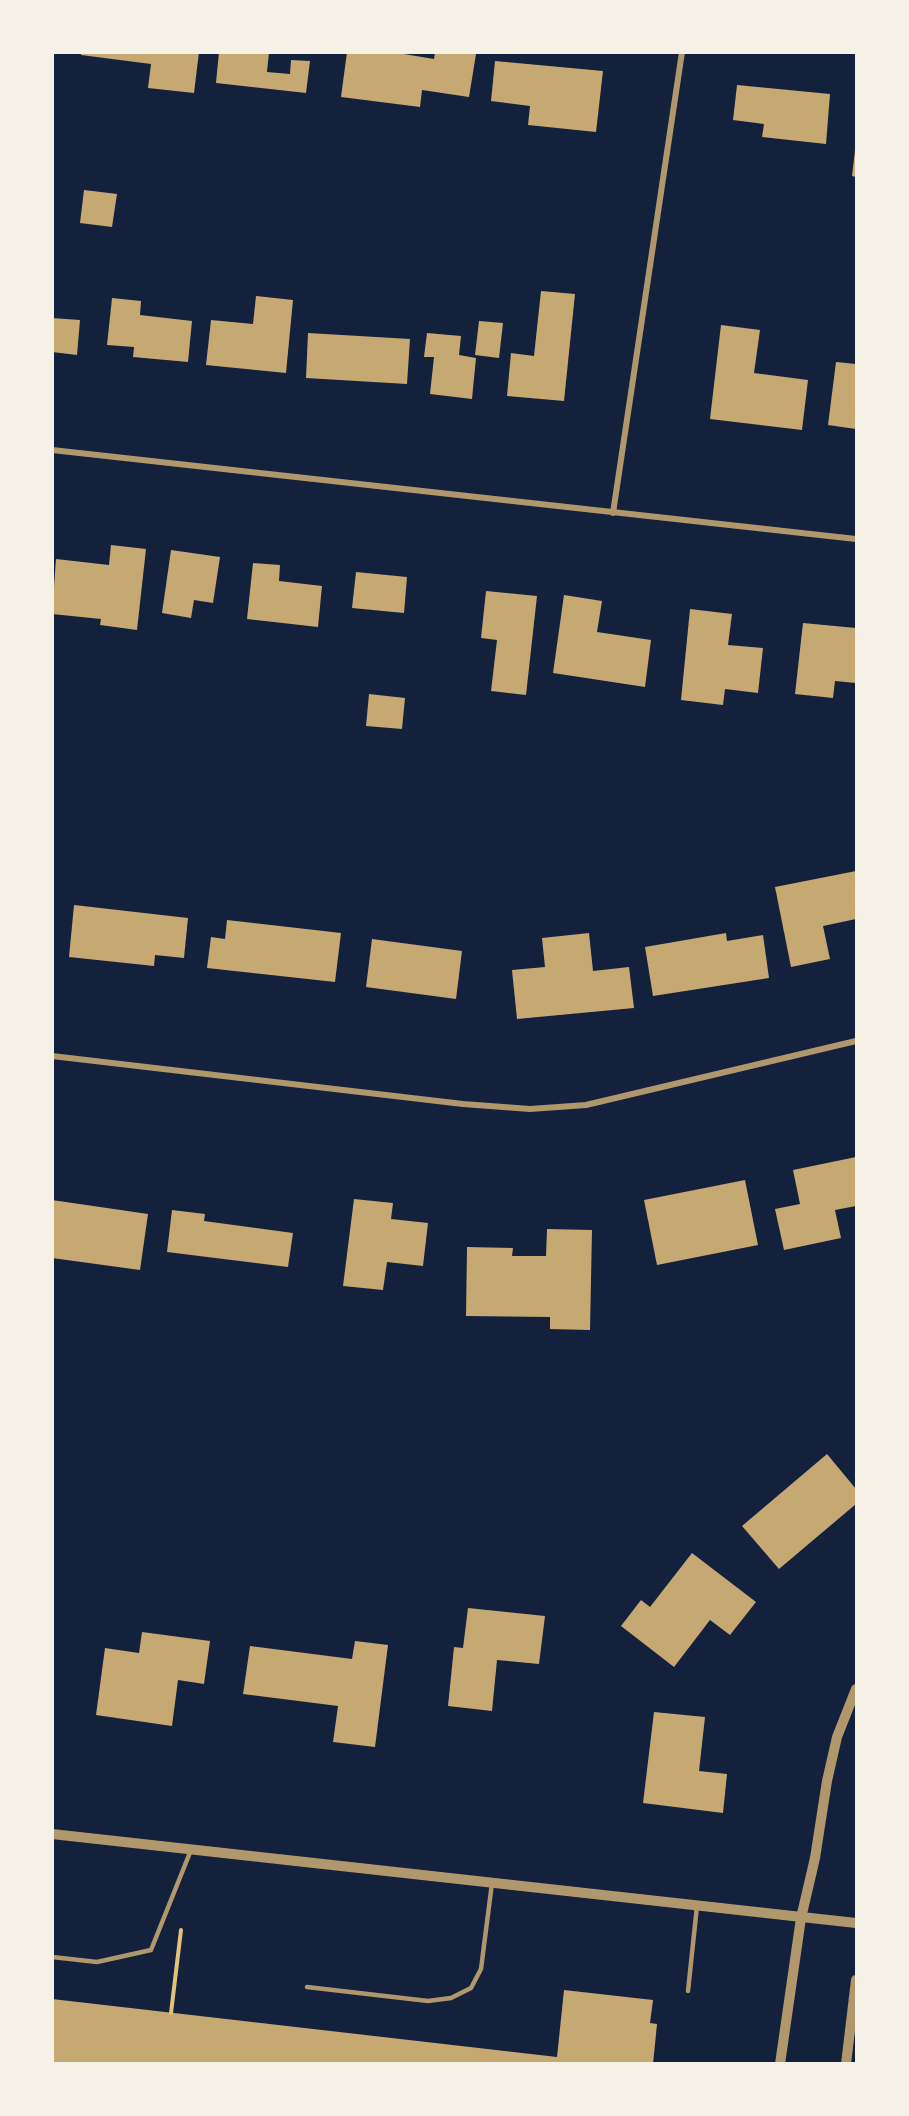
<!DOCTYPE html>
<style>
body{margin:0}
#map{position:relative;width:909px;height:2116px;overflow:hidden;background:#14213d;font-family:"Golos Text",sans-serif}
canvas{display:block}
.frame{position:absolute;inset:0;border:54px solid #f6f1e7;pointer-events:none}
</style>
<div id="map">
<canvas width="909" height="2116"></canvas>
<div class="frame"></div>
</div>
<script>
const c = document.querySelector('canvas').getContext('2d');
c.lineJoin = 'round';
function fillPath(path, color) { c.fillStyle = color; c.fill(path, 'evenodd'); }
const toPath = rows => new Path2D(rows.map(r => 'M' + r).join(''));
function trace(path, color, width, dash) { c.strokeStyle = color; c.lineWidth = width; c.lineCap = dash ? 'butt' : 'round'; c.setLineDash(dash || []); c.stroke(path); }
fillPath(toPath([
 [81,52,199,52,194,93,148,88,151,64,81,55],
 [219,52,269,52,267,72,290,74,291,60,310,61,306,93,216,83],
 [347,52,392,52,434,59,435,52,476,54,469,97,422,90,420,107,341,97],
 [495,61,603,71,596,132,528,125,530,106,491,101],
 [737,85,830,94,826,144,762,137,764,124,733,120],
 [855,150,856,150,856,177,852,176],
 [84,190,117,194,112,227,80,223],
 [541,291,575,294,564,401,507,396,511,353,534,356],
 [256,296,293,300,286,373,206,365,211,320,253,324],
 [112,298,141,301,140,315,192,321,188,362,133,357,134,347,107,345],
 [52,318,80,320,77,355,52,352],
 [479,321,503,323,499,358,475,355],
 [721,325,760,330,754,373,808,380,802,430,710,419],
 [308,333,410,339,407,384,306,378],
 [427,333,461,336,459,355,476,358,472,399,430,394,434,357,424,357],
 [836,362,856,364,856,429,828,425],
 [111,545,146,549,137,630,100,625,101,619,52,614,56,559,109,565],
 [171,550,220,557,213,603,194,600,191,618,162,613],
 [253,563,280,565,279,581,322,586,318,627,247,619],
 [356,572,407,577,404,613,352,608],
 [486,591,537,596,526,695,491,691,497,640,481,638],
 [564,595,602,601,597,632,651,640,645,687,553,673],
 [690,609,732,614,728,645,763,648,758,693,725,689,723,705,681,700],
 [803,623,856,628,856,683,835,681,833,698,795,694],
 [369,694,405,698,402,729,366,726],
 [856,871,856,919,823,926,830,959,791,967,775,887],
 [74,905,188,918,184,958,155,955,154,966,69,957],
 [227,920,341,933,335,982,207,968,211,937,225,939],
 [589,933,593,971,629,967,634,1008,517,1019,512,970,545,967,542,938],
 [726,933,727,941,763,935,769,978,653,996,645,947],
 [372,939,462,951,456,999,366,987],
 [856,1157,856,1206,835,1210,841,1238,784,1250,775,1209,800,1204,793,1170],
 [745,1180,758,1245,657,1265,644,1200],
 [354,1199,393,1203,391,1219,428,1223,423,1266,387,1262,383,1290,343,1286],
 [52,1200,148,1214,140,1270,52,1258],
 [172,1210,205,1214,204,1221,293,1233,288,1267,167,1252],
 [547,1229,592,1230,590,1330,550,1329,550,1317,466,1316,467,1247,513,1248,512,1256,546,1256],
 [827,1454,856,1489,856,1504,779,1569,742,1526],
 [692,1553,756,1602,730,1635,710,1620,674,1667,621,1626,641,1600,650,1607],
 [468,1608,545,1616,539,1664,497,1660,492,1711,448,1706,454,1647,463,1648],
 [142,1632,210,1641,204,1684,178,1680,172,1726,96,1715,105,1648,139,1653],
 [355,1641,388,1645,375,1747,333,1742,338,1706,243,1694,250,1646,352,1659],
 [654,1712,705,1717,699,1771,727,1774,723,1813,643,1803],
 [564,1990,653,2000,650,2023,657,2024,653,2064,52,2064,52,1999,557,2057]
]), '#c6a872');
trace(toPath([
 [171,2013,181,1930]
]), '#e5c07b', 4);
trace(toPath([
 [52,1957,97,1962,151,1950,191,1850],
 [307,1987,428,2001,451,1998,471,1988,481,1969,492,1883],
 [688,1991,697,1906]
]), '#b1986c', 4.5);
trace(toPath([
 [52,450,856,539],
 [613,513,682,52],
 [52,1056,463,1104,530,1109,586,1105,856,1041]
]), '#b1986c', 6);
trace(toPath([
 [52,1834,856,1923],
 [780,2064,801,1918,815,1858,827,1781,837,1737,856,1689],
 [846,2064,856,1980]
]), '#b1986c', 10);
</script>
